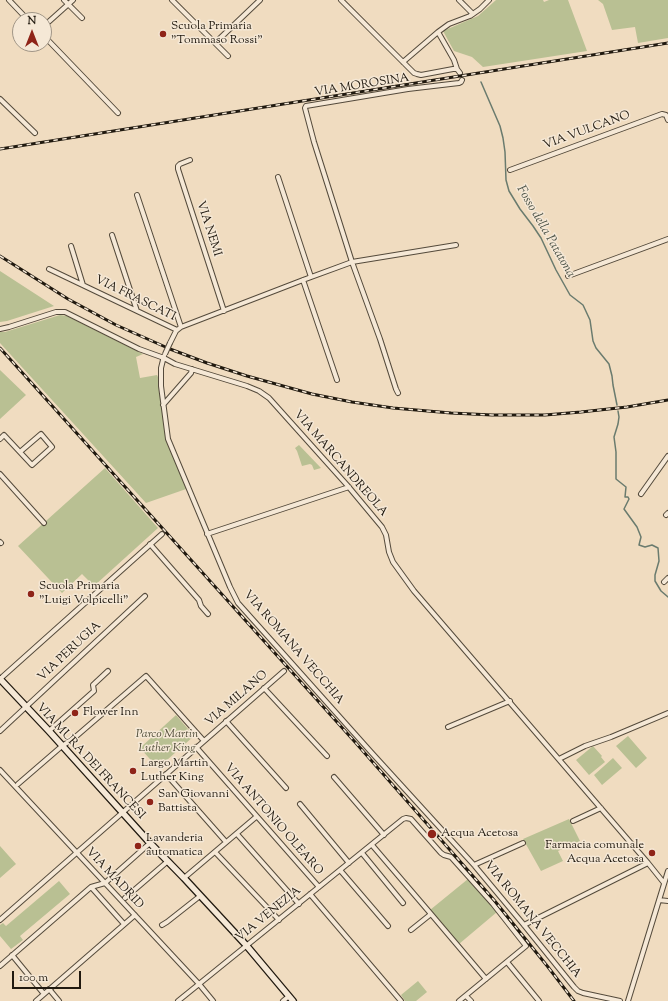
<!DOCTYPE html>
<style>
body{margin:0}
#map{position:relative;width:668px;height:1001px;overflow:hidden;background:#f0dcc0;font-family:"Sorts Mill Goudy",serif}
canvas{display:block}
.north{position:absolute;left:12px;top:12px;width:40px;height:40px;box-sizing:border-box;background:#f5e8d6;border:1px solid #a09586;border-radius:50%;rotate:0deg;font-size:11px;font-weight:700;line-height:16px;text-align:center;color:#20190f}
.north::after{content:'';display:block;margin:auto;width:14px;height:18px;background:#8f2418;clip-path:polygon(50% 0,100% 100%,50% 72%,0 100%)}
.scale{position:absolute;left:12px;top:971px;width:69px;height:18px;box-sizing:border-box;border:2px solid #20190f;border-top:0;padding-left:5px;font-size:12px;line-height:14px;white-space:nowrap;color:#20190f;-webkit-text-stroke:3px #f5e8d6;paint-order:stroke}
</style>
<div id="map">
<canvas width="668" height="1001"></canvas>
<div class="north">N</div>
<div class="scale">100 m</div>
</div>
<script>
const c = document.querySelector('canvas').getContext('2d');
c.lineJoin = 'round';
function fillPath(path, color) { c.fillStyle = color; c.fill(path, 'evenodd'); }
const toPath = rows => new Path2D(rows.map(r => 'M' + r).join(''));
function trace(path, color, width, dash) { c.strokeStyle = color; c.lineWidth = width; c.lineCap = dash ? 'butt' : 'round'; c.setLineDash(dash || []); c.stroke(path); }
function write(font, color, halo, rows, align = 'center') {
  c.font = font + ' "Sorts Mill Goudy",serif'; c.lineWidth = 3; c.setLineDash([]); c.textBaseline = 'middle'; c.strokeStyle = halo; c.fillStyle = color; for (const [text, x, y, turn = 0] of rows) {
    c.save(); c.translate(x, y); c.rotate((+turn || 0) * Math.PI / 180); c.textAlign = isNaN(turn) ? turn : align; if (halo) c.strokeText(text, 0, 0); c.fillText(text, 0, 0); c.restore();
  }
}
fillPath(toPath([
 [496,0,543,0,544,2,549,0,568,0,587,51,483,67,472,57,454,51,443,31,478,16],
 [598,0,668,0,668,38,638,43,635,27,612,30,603,4],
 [0,271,54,306,7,321,0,322],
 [60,315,67,316,143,354,136,357,140,378,157,375,161,383,168,439,189,488,146,503,0,343,0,332,5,332],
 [0,370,26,395,0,419],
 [299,445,321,468,314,470,312,465,310,464,302,466,297,451,295,448],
 [105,468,158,528,94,586,82,574,62,593,18,546],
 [176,715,194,736,158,768,140,748],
 [628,736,647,758,636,768,616,746],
 [593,746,602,756,601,757,605,762,589,775,576,760],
 [613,758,622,768,602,785,594,775],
 [569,819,580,841,558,851,563,861,541,871,523,839],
 [0,846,16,864,0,878],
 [468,879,497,912,459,944,430,910],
 [59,881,70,894,20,936,23,940,11,949,0,936,0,925,3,923,6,926],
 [418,981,427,992,416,1001,405,1001,401,995]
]), '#b9c093');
trace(toPath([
 [481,82,500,126,503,138,505,152,506,180,509,191,520,209,533,226,541,238,556,270,570,295,583,305,590,320,593,341,596,348,609,364,612,376,613,385,617,405],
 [618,411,619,417,618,424,614,437,616,452,616,479,626,487,625,497,628,497,629,499,624,509,637,527,641,537,639,545,645,547,652,545,658,548,659,561,655,575,655,581,661,591,668,597]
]), '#6a7b6e', 1.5);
const street = toPath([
 [9,0,28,20],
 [64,0,82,18],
 [172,0,228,56],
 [341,0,414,73,417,74,421,75,453,69,457,69],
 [459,0,473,14],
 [44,26,73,0],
 [44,36,118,113],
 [215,43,260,0],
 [403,62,438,32],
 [460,73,457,69,454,60,438,32,449,24,470,16,480,9,489,0],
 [0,99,35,133],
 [190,160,180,164,178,166,178,169,224,311],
 [510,170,662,114,666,115,668,120],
 [278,177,311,277],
 [137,195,181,327],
 [112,235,137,311],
 [71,246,83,285],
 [49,269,177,330],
 [568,276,668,239],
 [303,280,337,380],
 [0,329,9,327,56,312,65,312,139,349,164,358,175,364,247,386,259,391,269,398,347,485,382,527,386,535,389,552,393,562,414,591,648,863,664,883],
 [170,343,176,331,181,327,303,280,352,262,314,142,305,108,306,106,408,89,459,83,461,82,462,80],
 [164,356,161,368,161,386,168,439,230,587,238,603,371,752,474,865,524,925,574,987,578,991,583,993,620,1001],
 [398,393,396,389,380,339,352,262,456,245],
 [163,405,191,373,192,369],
 [0,439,4,435,32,465,52,447,41,434,20,452],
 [0,474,44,523],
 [641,494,668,456],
 [666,515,668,513],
 [207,534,349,487],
 [0,542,1,543],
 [150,544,199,600,201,606,208,614],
 [664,582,668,578],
 [0,679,162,534],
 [264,688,327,756],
 [226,721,286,788],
 [448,727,510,701],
 [0,731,145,596],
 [49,731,94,691,93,685,108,671],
 [196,747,319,887],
 [559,759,585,746,611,737,668,713],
 [0,770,199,984,213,1001],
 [166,774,226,842],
 [334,777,384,835],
 [18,784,62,746,73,739,146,676,204,741],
 [300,804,349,863],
 [573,821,601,808],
 [237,834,299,904],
 [372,845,431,914],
 [215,852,279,920],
 [362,853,403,903],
 [474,865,523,843],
 [340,870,388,926],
 [184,878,256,817],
 [91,887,124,924],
 [310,894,401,1001],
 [125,898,168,861],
 [659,900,668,901],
 [0,920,284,671],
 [162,925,167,922,200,896],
 [524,925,648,863],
 [411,930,431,914,486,979],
 [12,955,44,994],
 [507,962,539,1001],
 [0,966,91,887,105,883,150,843],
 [49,989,59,1001],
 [466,996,471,1001],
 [36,1001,135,915],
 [178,1001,403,819,406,818,411,819,441,853,444,855,451,857,493,904,526,946,459,1001],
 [283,1001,289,996],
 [628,1001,668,871]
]);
const secondary = toPath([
 [0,679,49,731,150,843,184,878,246,945,293,1001]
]);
trace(street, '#544a3b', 6);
trace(secondary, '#20190f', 8);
trace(street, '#f5e8d6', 4);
trace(secondary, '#f5e8d6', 5.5);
const rail = toPath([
 [0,149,668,43],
 [0,256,68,299,116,325,170,349,207,363,247,376,312,394,352,402,393,408,451,413,492,415,545,415,581,412,627,407,668,400],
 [0,348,355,742,494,900,548,967,574,1001]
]);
trace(rail, '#20190f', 3);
trace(rail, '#f5e8d6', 1.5, [4.5]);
const streetBridge = toPath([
 [165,354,170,343]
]);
trace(streetBridge, '#544a3b', 6, []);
trace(streetBridge, '#f5e8d6', 4);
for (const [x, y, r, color] of [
 [163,34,4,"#8f2418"],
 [31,594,4,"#8f2418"],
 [75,713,4,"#8f2418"],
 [133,771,4,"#8f2418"],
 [150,802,4,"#8f2418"],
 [432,834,5,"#8f2418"],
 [138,846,4,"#8f2418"],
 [652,853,4,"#8f2418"]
]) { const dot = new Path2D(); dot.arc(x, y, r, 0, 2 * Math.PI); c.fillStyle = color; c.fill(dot); trace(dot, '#f5e8d6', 1.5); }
write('12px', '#20190f', '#f5e8d6', [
 ["Scuola Primaria",171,27],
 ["\"Tommaso Rossi\"",171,41],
 ["Scuola Primaria",39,587],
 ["\"Luigi Volpicelli\"",39,601],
 ["Flower Inn",83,713],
 ["Largo Martin",141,764],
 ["Luther King",141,778],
 ["San Giovanni",158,795],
 ["Battista",158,809],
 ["Acqua Acetosa",441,834],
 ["Lavanderia",146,839],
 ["automatica",146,853],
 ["Farmacia comunale",644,846,"right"],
 ["Acqua Acetosa",644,860,"right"]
], 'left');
write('12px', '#20190f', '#f5e8d6', [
 ["VIA MOROSINA",362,86,-9],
 ["VIA VULCANO",587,131,-20],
 ["VIA NEMI",208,229,72],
 ["VIA FRASCATI",135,299,26],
 ["VIA MARCANDREOLA",340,464,49],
 ["VIA ROMANA VECCHIA",293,648,49],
 ["VIA PERUGIA",70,652,-43],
 ["VIA MILANO",237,699,-41],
 ["VIA MURA DEI FRANCESI",90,762,47],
 ["VIA ANTONIO OLEARO",273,820,49],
 ["VIA MADRID",114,879,47],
 ["VIA VENEZIA",269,915,-39],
 ["VIA ROMANA VECCHIA",532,920,51]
]);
write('italic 12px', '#4e4b37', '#f5e8d6', [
 ["Parco Martin",167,735],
 ["Luther King",167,749]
]);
write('italic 13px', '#4b5247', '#f5e8d6', [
 ["Fosso della Patatona",545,232,60]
]);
</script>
